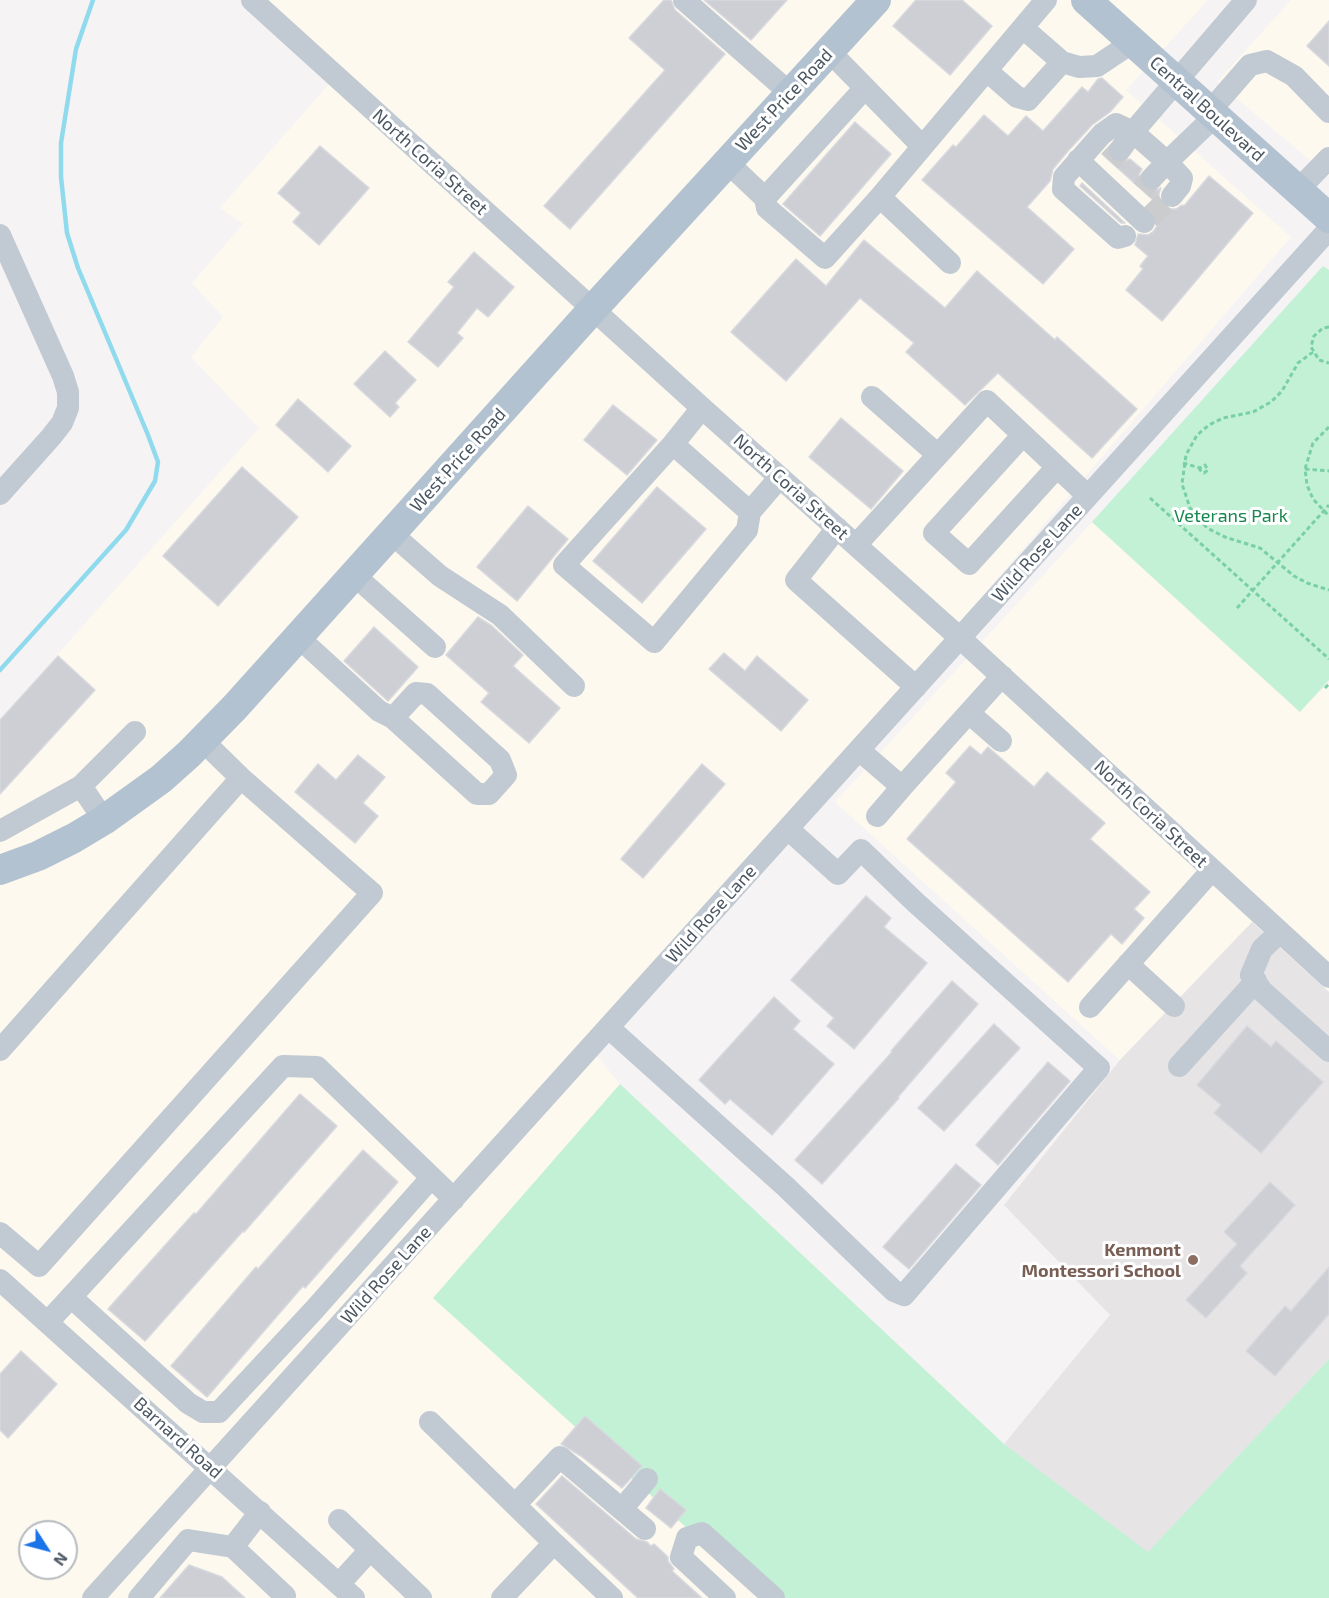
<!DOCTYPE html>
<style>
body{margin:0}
#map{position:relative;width:1329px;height:1598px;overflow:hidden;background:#f5f3f3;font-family:"Exo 2",sans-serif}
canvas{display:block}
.north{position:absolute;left:18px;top:1520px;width:60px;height:60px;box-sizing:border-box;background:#fff;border:2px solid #b7bbc0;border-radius:50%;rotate:126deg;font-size:16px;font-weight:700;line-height:24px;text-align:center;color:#4a5661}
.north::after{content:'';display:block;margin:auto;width:21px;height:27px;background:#1a73e8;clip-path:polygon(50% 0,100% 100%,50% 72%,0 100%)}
</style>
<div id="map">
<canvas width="1329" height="1598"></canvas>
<div class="north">N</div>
</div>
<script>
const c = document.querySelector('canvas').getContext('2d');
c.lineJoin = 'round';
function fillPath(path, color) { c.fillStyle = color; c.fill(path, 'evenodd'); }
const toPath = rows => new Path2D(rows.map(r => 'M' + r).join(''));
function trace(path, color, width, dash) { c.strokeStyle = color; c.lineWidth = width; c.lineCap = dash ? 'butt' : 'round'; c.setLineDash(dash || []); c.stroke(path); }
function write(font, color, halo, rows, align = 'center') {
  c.font = font + ' "Exo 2",sans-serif'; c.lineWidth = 6; c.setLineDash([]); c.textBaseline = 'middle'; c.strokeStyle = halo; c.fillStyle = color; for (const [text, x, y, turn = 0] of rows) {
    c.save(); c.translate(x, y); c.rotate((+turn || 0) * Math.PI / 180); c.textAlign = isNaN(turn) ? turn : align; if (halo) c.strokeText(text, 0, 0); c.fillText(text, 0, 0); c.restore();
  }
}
fillPath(toPath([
 [267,0,1208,0,1126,90,1291,237,936,650,585,1041,620,1084,434,1298,764,1598,0,1598,0,719,259,428,191,357,223,317,192,283,243,224,220,208,343,68],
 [30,1532,66,1532,66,1568,30,1568],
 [1291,0,1329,0,1329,176,1217,82],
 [1092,522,1299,712,1329,683,1329,992,1252,922,1124,1064,835,802]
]), '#fdf9ef');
fillPath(toPath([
 [1252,922,1329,992,1329,1359,1141,1560,1004,1444,1110,1315,1004,1205,1120,1060]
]), '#e6e4e5');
fillPath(toPath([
 [1323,266,1329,270,1329,680,1300,712,1092,522],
 [620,1084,1004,1444,1148,1552,1329,1359,1329,1598,764,1598,433,1298]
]), '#c3f1d5');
trace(toPath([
 [0,670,126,530,155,481,158,462,148,435,78,268,67,233,61,177,61,143,76,49,93,0]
]), '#90daee', 4.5);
const building = toPath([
 [664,0,671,0,675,10,725,54,570,229,544,206,665,70,629,38,664,0],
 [704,0,787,0,751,40,704,0],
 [916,0,962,0,992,26,950,75,893,26,916,0],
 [1329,21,1329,66,1307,46,1329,21],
 [1102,78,1123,97,1110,112,1092,125,1068,151,1053,169,1050,181,1027,207,1074,249,1043,284,922,180,953,145,956,147,984,115,1008,136,1026,116,1043,131,1082,87,1088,92,1098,79,1102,78],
 [855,122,891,154,820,236,783,204,855,122],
 [320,146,369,188,319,245,293,222,301,213,278,193,320,146],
 [1107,149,1108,156,1113,161,1119,163,1130,159,1142,169,1139,174,1139,181,1143,188,1150,191,1155,191,1161,188,1159,193,1159,200,1163,206,1169,209,1176,209,1182,205,1184,206,1209,176,1253,213,1162,321,1126,290,1143,269,1140,266,1148,256,1135,245,1138,234,1148,235,1153,232,1157,226,1157,218,1147,207,1153,200,1102,154,1107,149],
 [1082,183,1125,223,1121,223,1080,186,1082,183],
 [864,240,945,308,977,271,1055,340,1057,337,1137,409,1092,458,998,373,965,405,906,352,914,343,860,298,786,381,731,332,796,259,826,286,864,240],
 [474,252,514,287,488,317,477,308,457,333,463,338,438,367,408,342,454,287,448,282,474,252],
 [385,351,416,380,395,403,399,407,390,417,354,384,385,351],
 [298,399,351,446,328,472,276,425,298,399],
 [613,405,657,440,627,475,584,440,613,405],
 [841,418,903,471,871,509,809,457,841,418],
 [242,467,298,517,218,606,163,556,242,467],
 [657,487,706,529,642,603,593,561,657,487],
 [528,506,568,539,517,601,477,567,528,506],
 [478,617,492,626,523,655,513,666,560,708,529,743,481,702,489,693,446,655,478,617],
 [374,627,418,667,388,701,344,661,374,627],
 [724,653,745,671,757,656,808,700,781,731,709,669,724,653],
 [58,656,95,690,0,794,0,720,58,656],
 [970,746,981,755,988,747,1034,787,1047,772,1105,823,1090,839,1150,892,1134,909,1144,918,1122,944,1111,934,1068,982,907,839,956,782,946,773,970,746],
 [358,755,385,777,363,803,378,816,355,843,295,792,318,764,336,780,358,755],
 [702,764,725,784,643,878,621,859,702,764],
 [866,896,891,918,884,927,927,963,854,1049,827,1026,834,1018,791,980,866,896],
 [952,981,978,1004,898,1097,899,1098,822,1184,795,1160,892,1052,891,1051,952,981],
 [774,997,800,1021,793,1029,834,1064,772,1135,730,1099,725,1104,699,1080,774,997],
 [994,1024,1020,1048,944,1131,918,1108,994,1024],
 [1247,1026,1271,1047,1276,1041,1323,1082,1261,1153,1214,1113,1221,1105,1197,1085,1247,1026],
 [1048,1062,1070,1081,998,1165,976,1145,1048,1062],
 [300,1094,337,1126,244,1232,243,1231,145,1341,108,1309,194,1213,196,1214,300,1094],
 [363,1150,398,1182,305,1288,303,1286,207,1397,171,1366,256,1267,258,1269,363,1150],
 [956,1164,981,1185,909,1269,883,1247,956,1164],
 [1270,1182,1295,1205,1240,1266,1247,1273,1206,1318,1186,1300,1237,1244,1224,1232,1270,1182],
 [1329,1267,1329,1314,1275,1376,1246,1351,1285,1306,1291,1311,1329,1267],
 [21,1351,57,1384,8,1438,0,1430,0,1374,21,1351],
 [585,1416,642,1466,622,1488,581,1456,561,1444,585,1416],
 [562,1476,636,1539,647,1542,651,1546,654,1544,668,1557,668,1561,674,1569,672,1571,702,1598,638,1598,536,1504,562,1476],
 [660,1489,686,1510,671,1528,646,1508,660,1489],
 [189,1565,222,1577,245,1598,160,1598,189,1565]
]);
fillPath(building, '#cdcfd5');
trace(building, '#d7d9de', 1.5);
trace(toPath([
 [1110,161,1120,150],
 [1142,190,1152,178],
 [1149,218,1172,196]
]), '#caccce', 22, [22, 11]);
trace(toPath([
 [1329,327,1323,328,1314,336,1311,347,1319,360,1329,363],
 [1313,352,1298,363,1282,391,1271,402,1253,412,1223,418,1209,425,1197,435,1186,455,1182,484,1190,508,1207,528,1225,537,1260,548,1294,576,1307,583,1329,590],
 [1329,427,1313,443,1305,469,1307,485,1313,499,1329,516],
 [1183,463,1200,468,1205,465,1208,470,1204,473,1200,470,1200,468],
 [1305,469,1329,471],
 [1150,498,1329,659],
 [1237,608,1329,505],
 [1325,688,1329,684]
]), '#7ad0a6', 3, [4.5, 3]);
trace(toPath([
 [252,0,702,408,960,638,1329,977],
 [684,0,790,93],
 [1023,28,1062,62,1079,67,1097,66,1133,42],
 [829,51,922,146],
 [987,71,1017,97,1028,100,1062,62],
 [1210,111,1250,65,1267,61,1294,76,1329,112],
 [1215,116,1167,162,1133,132,1246,0],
 [1120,150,1133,132,1116,124,1102,134,1064,177,1063,189,1118,238,1125,236],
 [1078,160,1144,222],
 [727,162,765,198,865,88],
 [1152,178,1167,162,1182,178,1180,186,1172,196],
 [1298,190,1329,158],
 [765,198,767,208,825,258,880,197],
 [0,235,63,376,68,392,68,408,62,423,51,437,0,494],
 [950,263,880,197,1046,0],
 [872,397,938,455],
 [702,408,673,444,564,565,654,642,747,530,750,512,780,477],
 [1023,435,934,533,969,564,1057,467],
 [673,444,750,512],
 [837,528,796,580,916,687],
 [392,534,440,576,500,615,574,686],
 [856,545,987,401,1088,496],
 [354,575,435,647],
 [298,637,379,711,393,718,416,693,427,694,500,760,506,775,489,794,477,794,393,718],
 [969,713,1001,741],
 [859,750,902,787,1002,676],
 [81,786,135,732],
 [877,816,902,787],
 [0,831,81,786,104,820],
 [1280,932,1262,949,1251,975,1262,991,1329,1051],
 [1128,964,1174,1006],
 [1090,1007,1212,870],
 [609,1028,786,1187,894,1291,904,1295,1099,1068,914,901,861,850,838,874,788,829],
 [0,1050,241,778,202,740],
 [1179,1066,1256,981],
 [0,1233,39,1266,372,893,241,778],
 [0,1280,354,1598],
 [71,1297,188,1403,203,1412,219,1412,314,1310,431,1178],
 [48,1322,283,1066,317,1067,454,1199],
 [430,1422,554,1543],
 [515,1505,560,1457,645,1529],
 [622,1509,647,1479],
 [339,1520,421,1598],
 [233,1547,260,1512],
 [339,1584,370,1550],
 [93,1598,1329,229],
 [139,1598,188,1540,233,1547,285,1596,284,1598],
 [502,1598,554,1543,612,1598],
 [725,1598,681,1557,687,1538,702,1533,774,1598]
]), '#c1cad2', 22);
trace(toPath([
 [1086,0,1329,218],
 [0,870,38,856,74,838,104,820,161,779,189,754,235,707,593,309,876,0]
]), '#b3c2d1', 30);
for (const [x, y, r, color] of [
 [1193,1260,6,"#8d6e63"]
]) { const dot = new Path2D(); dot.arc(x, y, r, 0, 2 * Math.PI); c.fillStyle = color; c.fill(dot); trace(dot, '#fff', 2); }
write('18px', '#4a5661', '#fff', [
 ["West Price Road",784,100,-47],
 ["Central Boulevard",1207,109,42],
 ["North Coria Street",430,162,42],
 ["West Price Road",458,460,-48],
 ["North Coria Street",791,487,42],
 ["Wild Rose Lane",1037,553,-48],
 ["North Coria Street",1151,814,43],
 ["Wild Rose Lane",711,914,-48],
 ["Wild Rose Lane",386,1275,-48],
 ["Barnard Road",178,1438,42]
]);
write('18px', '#17864f', '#fff', [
 ["Veterans Park",1231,516]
]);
write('bold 18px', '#785e54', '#fff', [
 ["Kenmont",1181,1250],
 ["Montessori School",1181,1271]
], 'right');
</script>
